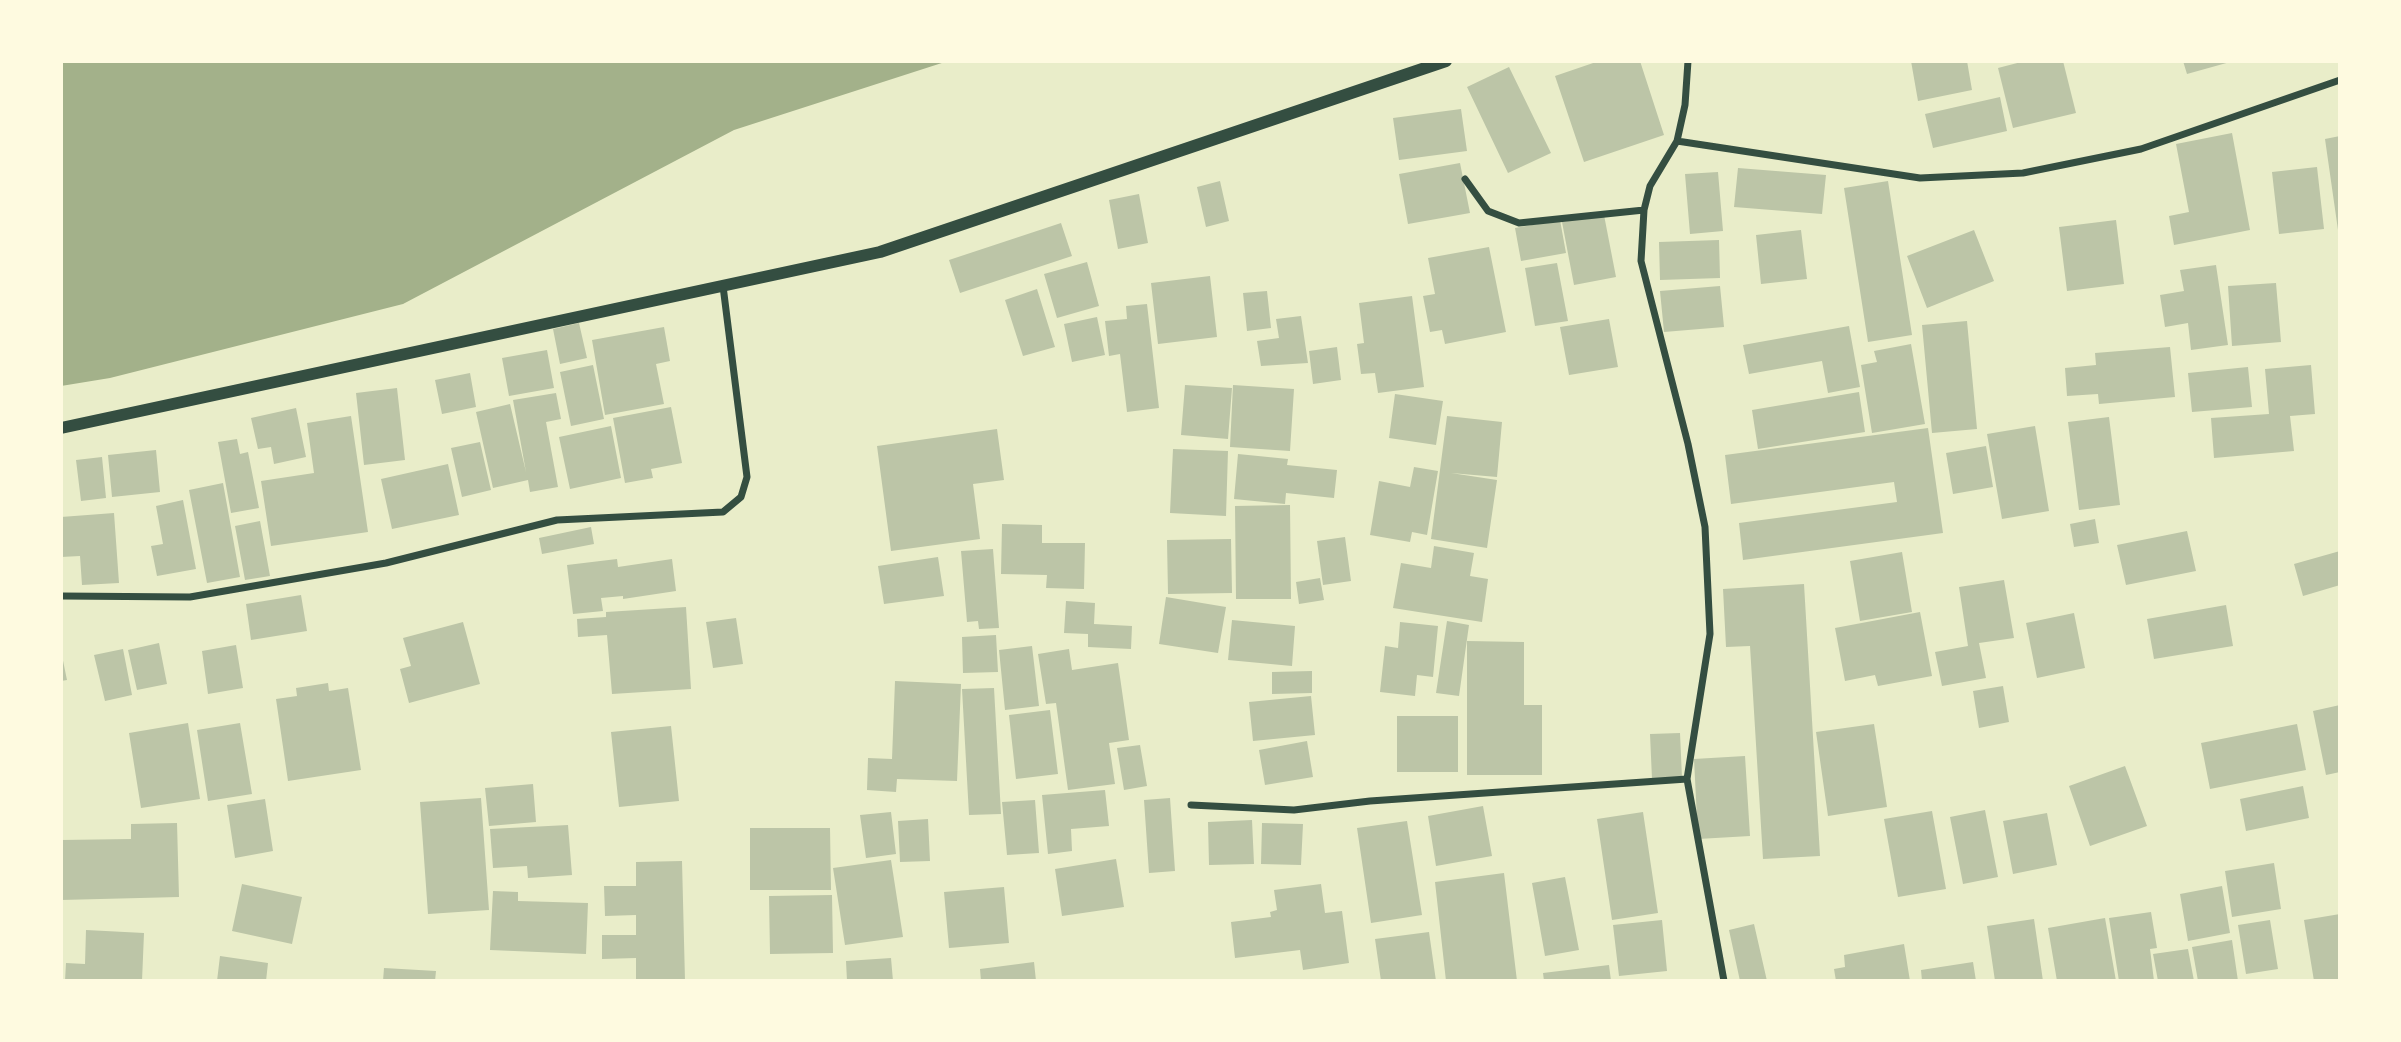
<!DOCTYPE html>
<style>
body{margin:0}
#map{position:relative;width:2401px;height:1042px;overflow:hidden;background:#e9edc9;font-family:"Asap Condensed",sans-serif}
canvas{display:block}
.frame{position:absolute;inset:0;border:63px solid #fefae0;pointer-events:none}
</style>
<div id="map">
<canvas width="2401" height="1042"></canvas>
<div class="frame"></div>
</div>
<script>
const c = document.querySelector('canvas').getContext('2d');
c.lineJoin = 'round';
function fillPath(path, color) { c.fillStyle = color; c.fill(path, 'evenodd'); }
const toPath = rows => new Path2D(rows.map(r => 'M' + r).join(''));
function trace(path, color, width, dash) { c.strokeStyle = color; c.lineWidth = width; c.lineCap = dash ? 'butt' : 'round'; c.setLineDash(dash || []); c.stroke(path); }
fillPath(toPath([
 [61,61,948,61,734,130,403,304,110,378,61,386]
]), '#a3b18a');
fillPath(toPath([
 [1599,61,1640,61,1664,135,1584,162,1555,76],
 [1911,61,1967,61,1972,90,1918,101],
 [2025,61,2063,61,2076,113,2013,128,1998,68],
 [2183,61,2230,61,2230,62,2187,74],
 [1509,67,1551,153,1508,173,1467,87],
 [2000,97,2007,131,1933,148,1925,114],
 [1461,109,1467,151,1399,160,1393,118],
 [2232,133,2250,230,2174,245,2169,216,2189,212,2176,144],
 [2340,136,2340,230,2338,230,2325,139],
 [1460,163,1470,213,1408,224,1399,174],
 [2317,167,2324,229,2279,234,2272,172],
 [1738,168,1826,175,1822,214,1734,207],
 [1718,172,1723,231,1690,234,1685,174],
 [1220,181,1229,221,1206,227,1197,187],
 [1888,181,1912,335,1868,342,1844,188],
 [1139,194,1148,243,1118,249,1109,200],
 [1604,215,1616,277,1574,285,1562,222],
 [1560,220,1566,253,1521,261,1515,228],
 [2116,220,2124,284,2067,291,2059,227],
 [1061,223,1072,256,960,293,949,260],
 [1801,230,1807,279,1761,284,1756,235],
 [1974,230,1994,281,1927,308,1907,256],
 [1719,240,1720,278,1660,280,1659,242],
 [1489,247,1506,332,1445,344,1442,330,1430,332,1423,296,1435,294,1428,258],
 [1087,262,1099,306,1057,318,1044,274],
 [1557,263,1568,321,1535,326,1525,268],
 [2216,265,2228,345,2191,350,2188,323,2165,327,2160,295,2184,291,2180,270],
 [1210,276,1217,337,1158,344,1151,283],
 [2276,283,2281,342,2232,346,2228,286],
 [1720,286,1724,327,1664,332,1660,291],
 [1037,289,1055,347,1023,356,1005,300],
 [1267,291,1271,328,1247,331,1243,293],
 [1412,296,1424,387,1378,393,1375,373,1361,374,1357,344,1364,343,1359,303],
 [1147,304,1159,408,1127,412,1120,354,1109,356,1105,321,1127,319,1126,306],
 [1301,316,1308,363,1261,366,1257,341,1279,338,1276,319],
 [1097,317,1105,355,1072,362,1064,324],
 [1609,319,1618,367,1569,375,1560,327],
 [1967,321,1977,429,1932,433,1922,325],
 [579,323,587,358,560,364,553,329],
 [1849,326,1860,387,1828,393,1822,361,1749,374,1743,345],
 [664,327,670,361,656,364,664,404,605,415,592,340],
 [1911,344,1925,424,1872,433,1861,365,1877,362,1874,351],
 [1337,347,1341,380,1313,384,1309,351],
 [2170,347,2175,397,2099,404,2098,394,2067,396,2065,368,2096,365,2095,353],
 [547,350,554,388,509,396,502,358],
 [593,365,604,419,571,426,560,372],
 [2311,365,2315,414,2290,416,2294,451,2214,458,2211,418,2269,414,2265,369],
 [2248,367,2252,407,2192,412,2188,373],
 [470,373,476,407,442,414,435,380],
 [1185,385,1232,388,1228,439,1181,435],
 [1233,385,1294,389,1290,451,1230,447],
 [397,388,405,460,364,465,356,393],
 [1859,392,1865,432,1758,449,1752,410],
 [556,393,561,419,546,422,558,487,530,492,528,480,493,488,476,412,510,404,526,472,513,400],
 [1395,394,1443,401,1436,445,1389,438],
 [671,407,682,463,651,469,653,478,625,483,613,418],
 [296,408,306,457,274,464,271,447,258,449,251,418],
 [351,416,368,532,271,546,261,481,314,473,307,423],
 [1447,416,1502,422,1497,477,1451,473,1497,480,1487,548,1431,539],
 [2109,417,2120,505,2079,510,2068,422],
 [611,426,621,478,570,489,559,437],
 [2035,426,2049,511,2002,519,1987,434],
 [1928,428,1943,533,1743,560,1739,523,1897,502,1894,482,1731,504,1725,455],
 [997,429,1004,480,973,484,980,539,891,551,877,446],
 [237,439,240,454,248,452,259,508,231,513,218,442],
 [480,442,491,490,462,497,451,448],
 [1986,446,1993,487,1953,494,1946,453],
 [1173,449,1228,451,1226,516,1170,513],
 [156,450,160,492,112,497,108,455],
 [1238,454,1288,459,1287,465,1337,470,1334,498,1286,493,1285,504,1234,499],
 [102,457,106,498,81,501,76,460],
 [448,464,459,515,392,529,381,479],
 [1414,467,1438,471,1427,535,1412,532,1410,542,1370,535,1379,481,1410,487],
 [223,483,240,577,207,583,189,490],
 [183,500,196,569,157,576,151,546,163,544,156,506],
 [1290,505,1291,599,1236,599,1235,506],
 [114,513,119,583,82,585,80,556,61,557,61,517],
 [2095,519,2099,543,2074,547,2070,524],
 [260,521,270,576,245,580,235,526],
 [1002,524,1042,525,1042,543,1085,543,1084,589,1046,588,1047,575,1001,574],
 [591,527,594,544,542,554,539,538],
 [2187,531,2196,571,2126,585,2117,545],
 [1345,537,1351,581,1323,585,1317,541],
 [1231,539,1232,593,1168,594,1167,540],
 [1434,546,1474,553,1470,576,1488,579,1482,622,1393,608,1401,563,1431,568],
 [993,549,999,628,979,629,978,621,967,622,961,551],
 [2340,551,2340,585,2303,596,2294,564],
 [1902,552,1912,612,1860,621,1850,561],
 [938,557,944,596,884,604,878,566],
 [617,559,618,567,672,559,676,591,623,599,623,596,601,598,603,611,573,614,567,565],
 [1320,578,1324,600,1299,604,1296,582],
 [2004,580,2014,638,1979,643,1986,678,1942,686,1935,652,1968,646,1959,587],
 [1804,584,1820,856,1763,859,1750,646,1726,647,1723,589],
 [301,595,307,631,251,640,246,604],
 [1166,597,1226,607,1218,653,1159,644],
 [1066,601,1095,603,1094,624,1132,626,1131,649,1088,647,1088,634,1064,633],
 [2226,605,2233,646,2154,659,2147,619],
 [686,607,691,689,612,694,607,635,578,637,577,619,606,617,606,612],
 [1920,612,1932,676,1878,686,1875,675,1845,681,1835,628],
 [2074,613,2085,668,2037,678,2026,623],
 [736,618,743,664,713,668,706,622],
 [1232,620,1295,626,1292,666,1228,660],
 [1447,621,1469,625,1459,696,1436,693],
 [463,622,480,684,409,703,400,669,411,666,403,638],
 [1400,622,1438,626,1433,677,1417,675,1415,696,1380,692,1385,646,1398,648],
 [996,635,998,672,963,673,962,637],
 [1467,641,1524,642,1524,705,1542,705,1542,775,1467,775],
 [159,643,167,684,137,690,128,650],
 [236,645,243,688,208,694,202,651],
 [1032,646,1039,706,1005,710,999,650],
 [123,649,132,695,105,701,94,655],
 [1069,649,1072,670,1118,663,1129,740,1109,743,1115,784,1068,790,1056,703,1046,704,1038,654],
 [61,651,67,680,61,681],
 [1312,671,1312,693,1272,694,1272,672],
 [895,681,961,684,957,781,897,779,896,792,867,790,868,758,892,759],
 [328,683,329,691,348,688,361,770,288,781,276,699,297,696,296,688],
 [2003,686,2009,722,1979,728,1973,691],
 [994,688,1001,814,969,815,962,689],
 [1311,696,1315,735,1253,741,1249,702],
 [2340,705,2340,772,2326,775,2313,711],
 [1050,710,1058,774,1016,779,1009,715],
 [1397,716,1458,716,1458,772,1397,772],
 [188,723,200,799,141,808,129,733],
 [240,723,252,794,208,801,197,730],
 [1874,724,1887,807,1828,816,1816,732],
 [2297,724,2306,770,2210,789,2201,743],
 [671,726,679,801,619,807,611,732],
 [1680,733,1682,778,1652,779,1650,734],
 [1307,741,1313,777,1265,785,1259,750],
 [1140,745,1147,786,1124,790,1117,748],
 [1745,756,1750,836,1698,839,1694,759],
 [2125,766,2147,826,2090,846,2069,786],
 [533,784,536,822,489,826,485,788],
 [2303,786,2309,818,2246,831,2240,799],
 [1105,790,1109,826,1071,829,1072,851,1048,854,1042,795],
 [481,798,489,910,428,914,420,802],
 [1170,798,1175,871,1149,873,1144,800],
 [265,799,273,851,235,858,227,805],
 [1035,800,1039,853,1007,855,1002,802],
 [1483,806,1492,856,1436,866,1428,816],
 [1985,810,1998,877,1963,884,1950,817],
 [1932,811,1946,889,1898,897,1884,819],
 [891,812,896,854,866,858,860,815],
 [1643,812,1658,913,1612,920,1597,819],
 [2047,813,2057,865,2013,874,2003,821],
 [928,819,930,861,900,862,898,821],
 [1252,820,1254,864,1209,865,1208,822],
 [1407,821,1422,915,1371,923,1357,828],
 [177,823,179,897,61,900,61,840,131,839,131,824],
 [1262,823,1303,824,1301,865,1261,864],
 [568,825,572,875,528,878,527,866,493,868,490,829],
 [750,828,830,828,831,890,750,890],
 [1116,859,1124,907,1062,916,1055,869],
 [891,860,903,937,845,945,833,868],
 [682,861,685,981,636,981,636,958,602,959,602,935,636,935,636,915,605,916,604,886,636,886,636,862],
 [2274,863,2281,909,2232,917,2225,871],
 [1504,873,1517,981,1446,981,1435,882],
 [1565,877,1579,950,1545,956,1532,883],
 [242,884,302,897,292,944,232,931],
 [1321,884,1325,913,1342,911,1349,963,1303,970,1300,950,1235,958,1231,922,1271,917,1270,912,1277,910,1274,890],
 [2222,886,2230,933,2188,941,2180,894],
 [1004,887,1009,943,949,948,944,892],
 [493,891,518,892,518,901,588,903,586,954,490,950],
 [832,895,833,953,770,954,769,896],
 [2151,912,2157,948,2150,949,2154,981,2119,981,2109,918],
 [2340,914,2340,981,2314,981,2304,920],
 [2105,918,2116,981,2057,981,2048,928],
 [2034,919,2043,981,1995,981,1987,926],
 [1662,920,1667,971,1619,976,1613,925],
 [2270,920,2278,969,2246,974,2238,925],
 [1754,924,1767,981,1740,981,1729,930],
 [86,930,144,933,142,981,65,981,66,963,85,964],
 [1429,932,1436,981,1381,981,1375,939],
 [2232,940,2238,981,2198,981,2192,947],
 [1904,944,1910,981,1836,981,1834,969,1845,967,1844,955],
 [2188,949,2194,981,2158,981,2153,954],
 [220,956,268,963,266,981,217,981],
 [891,958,893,981,847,981,846,961],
 [1034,962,1036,981,981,981,980,969],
 [1973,962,1976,981,1922,981,1921,970],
 [1609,965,1611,981,1544,981,1543,973],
 [384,968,436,971,435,981,383,981]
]), '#bcc5a7');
trace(toPath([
 [1688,61,1685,105,1677,141,1650,186,1644,210,1641,261,1688,444,1705,527,1710,634,1687,779,1724,981],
 [1677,141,1920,178,2023,173,2141,149,2340,80],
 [1465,179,1488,211,1519,223,1644,210],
 [61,596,190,597,386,563,557,520,723,512,741,497,747,477,723,286],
 [1191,805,1294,810,1370,801,1687,779]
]), '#344e41', 7);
trace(toPath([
 [61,428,880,252,1446,61]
]), '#344e41', 12);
</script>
